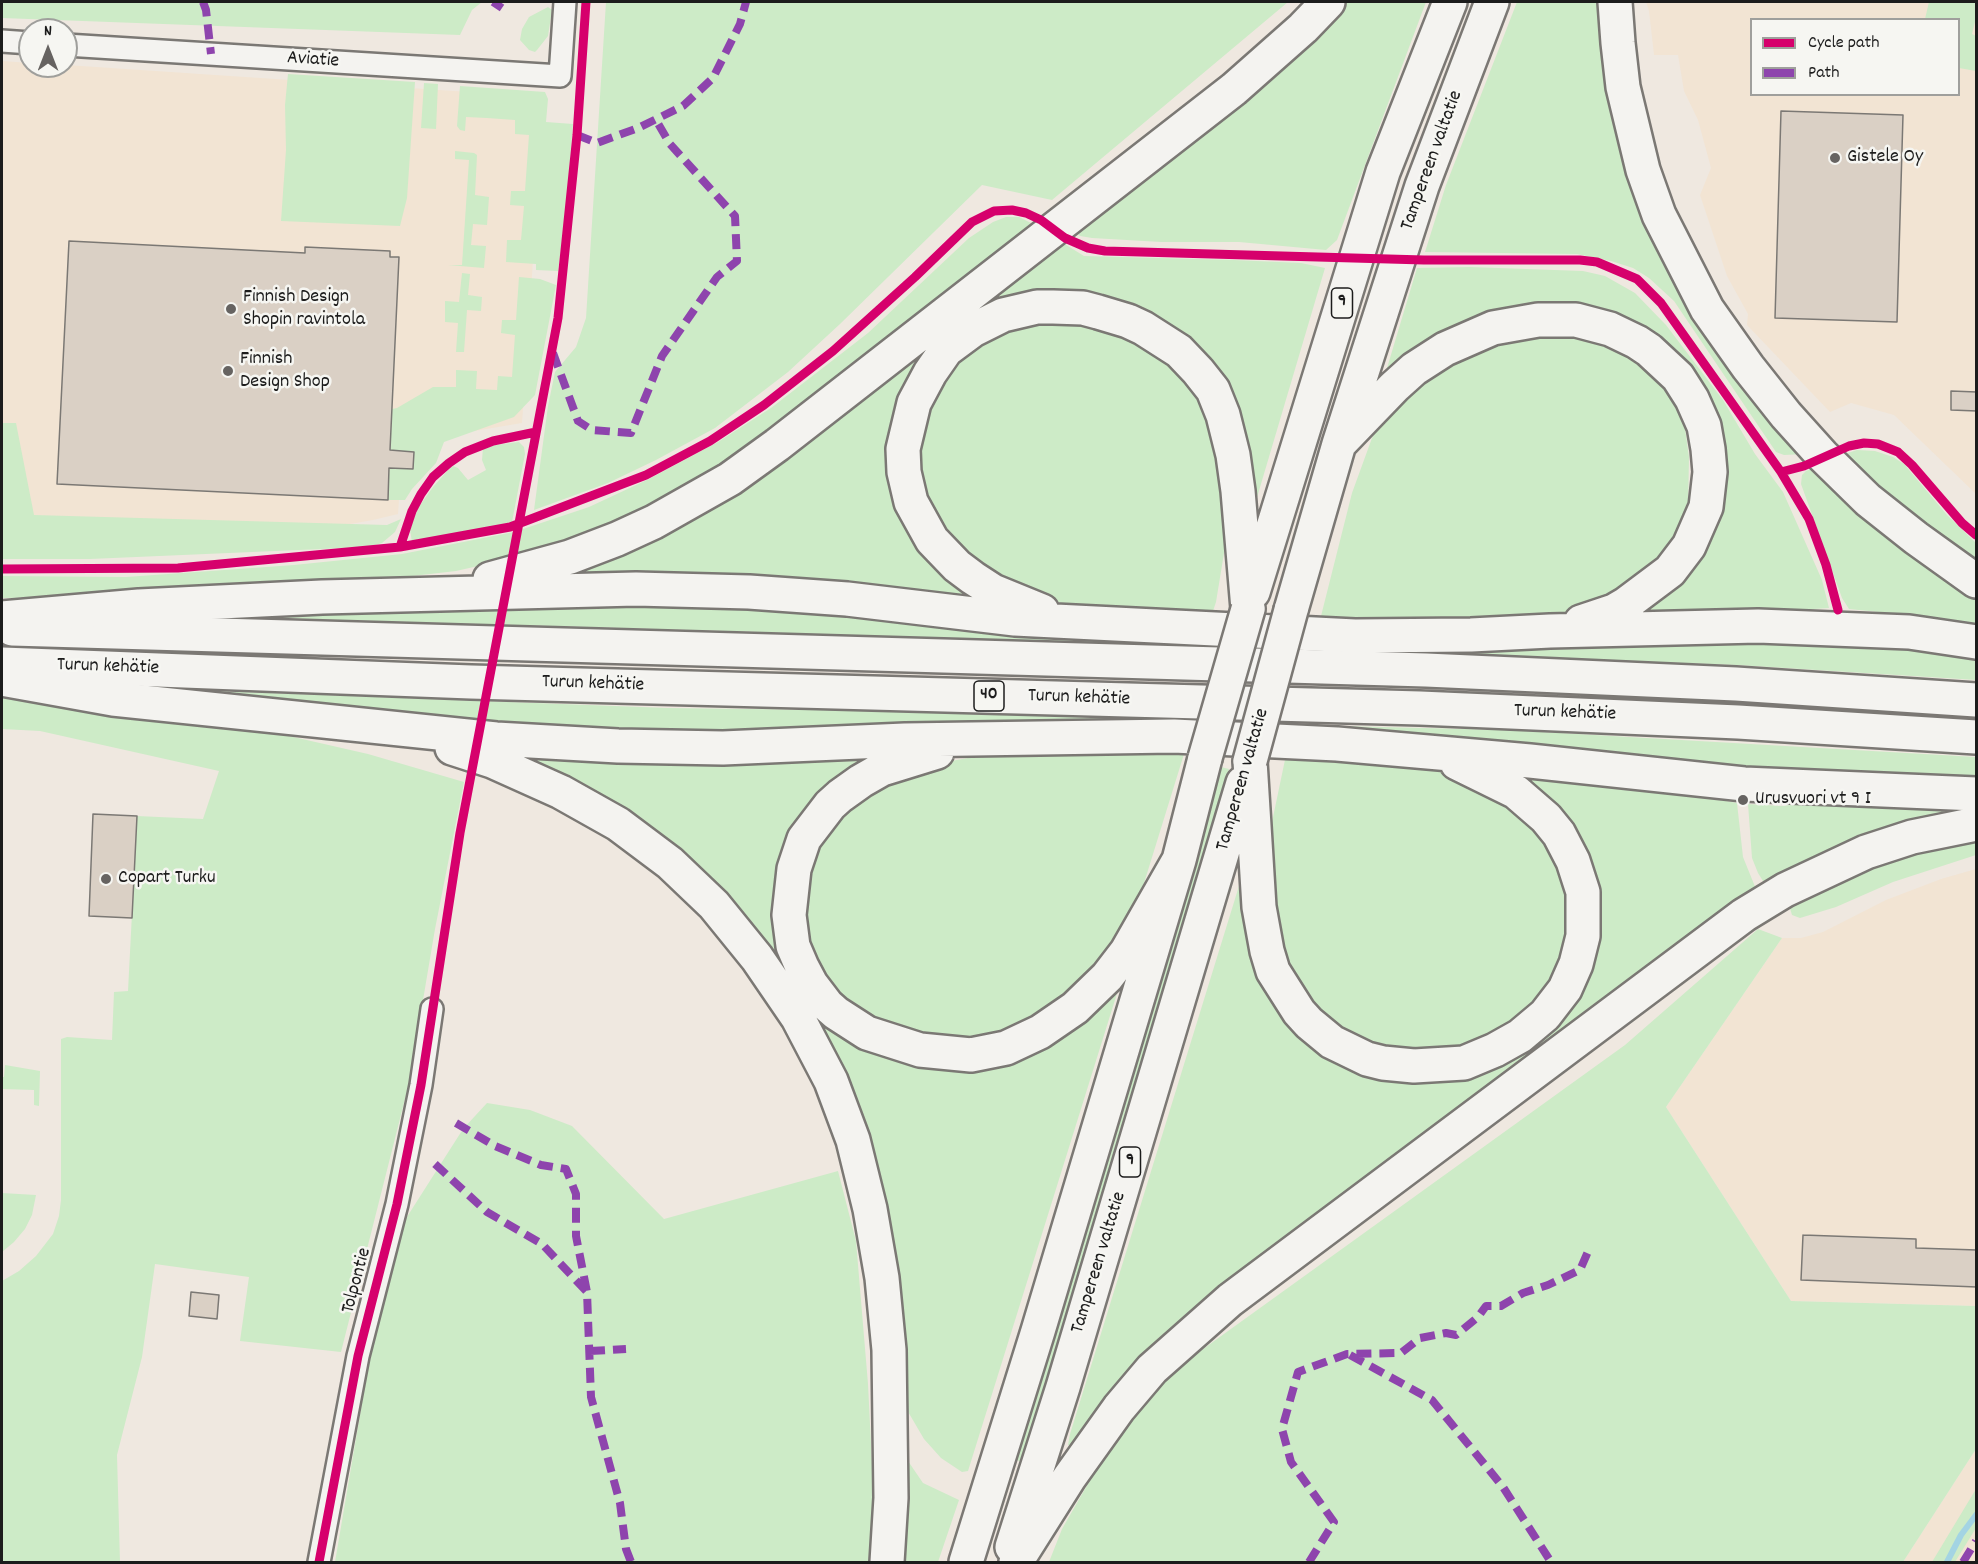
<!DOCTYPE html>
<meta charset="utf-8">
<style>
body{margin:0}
#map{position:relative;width:1978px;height:1564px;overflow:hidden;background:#efe8e0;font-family:Dekko,sans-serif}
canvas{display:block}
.frame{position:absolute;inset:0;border:3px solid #1c1c1c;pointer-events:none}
.legend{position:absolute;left:1750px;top:18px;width:210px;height:78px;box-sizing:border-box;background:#f6f6f2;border:2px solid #9f9f9c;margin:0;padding:8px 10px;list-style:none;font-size:18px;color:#1c1c1c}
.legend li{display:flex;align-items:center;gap:12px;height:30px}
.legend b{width:30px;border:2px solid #9f9f9c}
.north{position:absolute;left:18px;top:18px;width:60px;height:60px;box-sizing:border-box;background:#f6f6f2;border:2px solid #9f9f9c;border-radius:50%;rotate:0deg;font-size:16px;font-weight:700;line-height:24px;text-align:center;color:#1c1c1c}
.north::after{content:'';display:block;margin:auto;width:21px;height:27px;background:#666361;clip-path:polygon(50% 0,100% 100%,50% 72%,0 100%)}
</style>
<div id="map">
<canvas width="1978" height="1564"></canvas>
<div class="frame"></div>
<ul class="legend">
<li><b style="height:8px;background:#d6006c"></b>Cycle path</li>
<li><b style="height:8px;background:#8e44ad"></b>Path</li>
</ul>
<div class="north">N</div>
</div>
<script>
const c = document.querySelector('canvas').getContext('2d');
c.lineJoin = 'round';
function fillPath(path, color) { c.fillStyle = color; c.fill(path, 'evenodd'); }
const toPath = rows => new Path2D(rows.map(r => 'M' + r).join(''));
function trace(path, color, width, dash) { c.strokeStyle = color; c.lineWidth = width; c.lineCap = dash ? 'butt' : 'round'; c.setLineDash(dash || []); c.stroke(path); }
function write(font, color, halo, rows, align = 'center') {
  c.font = font + ' Dekko,sans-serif'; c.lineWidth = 5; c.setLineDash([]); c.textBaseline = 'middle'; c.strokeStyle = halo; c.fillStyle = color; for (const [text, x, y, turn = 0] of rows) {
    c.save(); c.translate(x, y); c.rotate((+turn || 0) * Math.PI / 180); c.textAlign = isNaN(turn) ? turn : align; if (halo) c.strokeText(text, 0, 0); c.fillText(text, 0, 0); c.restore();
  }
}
fillPath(toPath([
 [1646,2,1976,2,1976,494,1894,415,1851,403,1830,412,1747,325,1748,314,1727,276,1700,195,1711,168,1698,120,1684,91,1678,55,1654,55,1649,11],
 [1752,20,1958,20,1958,94,1752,94],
 [2,61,30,63,30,66,66,65,544,97,522,423,403,443,398,514,373,520,322,529,2,532],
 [1976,869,1976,1306,1791,1301,1666,1107,1782,938,1801,938,1823,932,1886,900,1941,879],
 [1976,1449,1976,1562,1903,1562]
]), '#f2e4d3');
fillPath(toPath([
 [2,2,482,2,472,10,460,35,2,18],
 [606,2,1288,2,1052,200,982,185,840,324,788,372,715,428,656,460,608,483,534,510,548,406,555,372,576,347,586,318],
 [1339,2,1426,2,1337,240,1326,250,1239,242,1161,242,1092,238,1080,236,1076,232],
 [1517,2,1607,2,1621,131,1806,454,1784,455,1776,452,1674,301,1649,278,1633,268,1611,261,1577,254,1425,252,1446,185],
 [1929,2,1976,2,1976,18,1972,34,1976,36,1976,71,1959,68,1958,20,1925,19],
 [548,7,552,10,548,36,537,50,535,52,529,50,520,40,522,29,529,17],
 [288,74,415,82,407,198,400,226,281,221,286,150,285,105],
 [424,83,438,84,436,129,421,128],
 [460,86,545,92,548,99,546,122,573,124,566,211,558,271,536,270,536,264,506,262,507,240,521,240,524,206,510,205,511,191,525,191,529,135,515,134,515,120,487,118,466,117,465,131,460,130,457,126],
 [455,151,474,153,477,155,475,195,489,197,487,225,473,224,471,245,486,246,484,268,448,265,462,265,469,160,455,159],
 [1006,217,1019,217,1039,227,781,427,656,507,586,535,527,555,456,571,404,577,128,597,2,598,2,576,126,577,294,565,402,554,514,532,589,507,649,479,718,442,771,408,868,333,969,238,993,222],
 [1063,243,1084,256,1234,260,1301,263,1325,268,1250,521,1182,337,981,312,892,456,991,601,522,581,577,564],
 [1470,267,1583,271,1605,276,1635,293,1666,325,1723,400,1755,454,1783,492,1822,580,1829,608,1614,622,1652,603,1717,434,1595,313,1384,378,1417,268],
 [462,273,470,274,468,295,482,297,481,311,467,310,464,352,456,352,458,323,445,322,445,301,459,302],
 [519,277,540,279,556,285,535,395,514,417,444,442,436,463,412,489,405,500,388,500,392,409,397,408,433,387,456,387,456,370,477,371,476,389,497,390,498,376,512,377,515,335,501,333,502,320,516,320],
 [1069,316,1165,352,1215,421,1226,541,1216,602,1211,617,1090,609,1039,598,1021,591,960,552,926,504,918,460,921,419,944,373,985,335],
 [1537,333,1596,338,1634,358,1655,375,1664,386,1680,414,1685,428,1689,457,1688,511,1678,540,1634,584,1573,613,1551,617,1496,623,1320,620,1352,493,1372,438,1380,424,1401,397,1462,354],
 [2,423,16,423,34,515,387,525,401,519,395,532,382,543,368,547,90,559,2,559],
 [519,442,524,447,525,454,512,522,435,540,415,543,412,542,410,530,418,508,433,487,449,469,453,466,458,468,468,480,486,470,482,460,483,448,495,445],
 [1857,450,1875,451,1893,457,1904,464,1947,515,1976,543,1976,566,1839,456],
 [1817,467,1976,594,1976,628,1898,614,1849,609,1842,598,1801,484,1802,475,1806,471],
 [561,599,1736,636,1976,652,1976,680,1737,665,1189,645,1075,644,760,632,165,615],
 [112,687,668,708,905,711,1298,725,1508,730,1976,757,1976,784,1802,776,1506,749,611,736],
 [2,698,232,723,368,754,464,782,435,929,409,1083,341,1352,240,1341,249,1277,155,1264,142,1357,117,1455,120,1562,2,1562,2,1281,19,1271,36,1256,53,1234,59,1216,61,1200,61,1039,67,1037,112,1040,114,992,128,991,137,816,203,819,219,771,40,731,2,729],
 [491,749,900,751,808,813,799,985,957,1064,1124,971,968,1471,962,1472,941,1458,924,1439,907,1410,897,1369,867,1169,752,937],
 [1177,752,1184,754,1136,909,1109,959,1032,1024,980,1039,917,1040,835,999,800,928,805,868,841,811,905,772,951,761,996,753],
 [1286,755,1439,768,1515,804,1562,865,1571,921,1556,978,1527,1014,1474,1047,1425,1057,1355,1043,1303,996,1278,944,1270,863,1272,822],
 [1496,766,1660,789,1737,803,1743,857,1758,894,1072,1448,1068,1445,1070,1434,1243,873,1245,926,1258,967,1268,991,1277,1009,1301,1036,1319,1050,1509,1057,1597,910],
 [1221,767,1229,769,1190,916,1024,1463,1012,1458,1070,1282],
 [1823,801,1976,808,1768,889,1758,873,1752,858,1748,804,1782,806],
 [1976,836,1976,855,1893,882,1836,907,1800,918,1792,915,1789,905,1885,858],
 [1758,929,1782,938,1666,1107,1791,1301,1976,1306,1976,1449,1903,1562,1049,1562,1062,1529,1101,1461,1155,1391,1192,1357,1625,1045],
 [5,1065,40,1071,39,1106,34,1105,34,1090,2,1089,2,1077,4,1077],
 [487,1103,530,1110,572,1126,664,1219,838,1171,856,1241,868,1384,874,1504,869,1562,335,1562,369,1362,405,1220,463,1129],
 [2,1193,36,1195,32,1215,25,1229,14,1242,2,1252],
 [902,1461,908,1461,923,1483,959,1500,938,1562,894,1562],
 [1976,1489,1976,1528,1955,1562,1932,1562]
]), '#cdebc7');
trace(toPath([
 [1947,1562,1961,1535,1976,1515]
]), '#a3d4e3', 6);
const building = toPath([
 [1781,111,1903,115,1897,322,1775,318,1781,111],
 [69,241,305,253,305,247,390,251,390,257,399,257,390,450,414,452,413,469,389,468,388,500,57,484,69,241],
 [1951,391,1977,392,1977,411,1951,410,1951,391],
 [93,814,137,816,132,918,89,916,93,814],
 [1803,1235,1916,1239,1916,1248,1977,1250,1977,1287,1801,1280,1803,1235],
 [191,1292,219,1295,217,1319,189,1316,191,1292]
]);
fillPath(building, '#dad0c5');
trace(building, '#7b7874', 1.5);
const minor = toPath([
 [2,41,30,43],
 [66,45,560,76,565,2],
 [319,1562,358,1356,397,1204,421,1085,432,1009]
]);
const trunk = toPath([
 [12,629,1426,670,1736,684,1976,700],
 [2,664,471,682,1420,708,1738,722,1976,737]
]);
const motorway = toPath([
 [1615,2,1618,43,1623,87,1643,170,1659,215,1707,309,1748,367,1786,415,1822,455,1868,500,1916,538,1976,581],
 [1339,444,1394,387,1414,369,1445,349,1493,328,1538,320,1576,320,1610,329,1637,342,1649,350,1678,377,1692,399,1704,426,1708,449,1710,472,1706,507,1689,546,1670,571,1626,604,1614,611,1581,622],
 [490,579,570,557,617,539,654,522,730,479,777,445,1234,89,1303,28,1328,2],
 [1253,592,1383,172,1450,2],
 [1291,610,1339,444,1422,186,1492,2],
 [1042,611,993,591,973,578,957,566,932,540,911,502,904,472,903,449,914,403,930,373,946,350,973,330,1003,315,1037,307,1053,307,1083,308,1098,312,1128,321,1143,328,1179,351,1198,371,1213,390,1223,415,1233,455,1238,491,1248,609],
 [2,618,139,606,322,597,636,589,749,592,847,599,1015,619,1355,636,1471,635,1550,631,1758,626,1909,632,1976,642],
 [2,679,113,699,496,739,618,746,723,748,905,740,1174,736,1337,744,1530,761,1744,784,1976,794],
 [452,748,492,761,561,792,618,824,670,863,714,905,757,958,798,1018,831,1081,853,1140,870,1209,882,1278,889,1350,891,1498,887,1562],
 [937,752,882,769,861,781,840,796,830,805,804,839,794,869,789,915,793,946,802,967,811,984,827,1005,836,1013,867,1033,920,1050,971,1055,1006,1048,1040,1032,1075,1008,1107,977,1127,951,1179,860],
 [1250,761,1259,907,1267,951,1273,971,1299,1012,1309,1023,1332,1042,1367,1059,1383,1063,1414,1066,1464,1063,1495,1050,1520,1036,1545,1015,1565,989,1576,964,1583,936,1583,892,1573,861,1559,834,1546,818,1516,792,1457,763],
 [1012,1547,1063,1387,1243,783],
 [966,1562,1038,1331,1179,860,1205,758],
 [1016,1562,1069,1478,1119,1408,1152,1369,1230,1300,1744,915,1785,890,1866,852,1912,837,1976,824]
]);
trace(minor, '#7b7874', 26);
trace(trunk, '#7b7874', 38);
trace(motorway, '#7b7874', 38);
trace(minor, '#f4f3f0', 21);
trace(trunk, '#f4f3f0', 33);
trace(motorway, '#f4f3f0', 33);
const motorwayBridge = toPath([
 [1205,758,1248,609],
 [1250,761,1291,610]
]);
trace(motorwayBridge, '#7b7874', 38, []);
trace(motorwayBridge, '#f4f3f0', 33);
trace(toPath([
 [203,2,206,10,211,54],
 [493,2,502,8],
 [577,135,597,143,638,128,683,106,713,78,740,24,746,2],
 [553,353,578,421,592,430,631,433,662,356,717,277,737,261,735,216,670,144,656,120],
 [456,1123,495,1146,541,1165,566,1169,576,1194,576,1236,587,1292],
 [435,1164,487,1212,542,1244,587,1292,591,1397,620,1503,626,1549,631,1562],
 [590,1351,626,1349],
 [1350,1355,1432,1400,1503,1487,1551,1562],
 [1309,1562,1334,1522,1291,1462,1282,1429,1298,1372,1347,1354,1401,1353,1420,1338,1446,1333,1456,1335,1478,1317,1486,1306,1501,1306,1523,1293,1548,1285,1580,1270,1590,1247],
 [1963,1562,1976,1541]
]), '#8e44ad', 8, [15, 8]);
trace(toPath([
 [1781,472,1809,519,1826,565,1838,610],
 [400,547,412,511,421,494,433,477,449,463,465,452,493,441,536,432],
 [2,569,178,568,400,547,510,527,646,475,710,441,764,405,833,351,915,277,972,222,994,211,1012,210,1026,213,1041,220,1065,238,1088,248,1105,251,1424,260,1580,260,1597,262,1637,279,1661,303,1781,472,1804,466,1849,446,1864,443,1878,444,1898,452,1912,465,1962,523,1976,535],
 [319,1562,358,1356,397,1204,421,1085,460,833,558,318,577,135,586,2]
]), '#d6006c', 9);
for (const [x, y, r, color] of [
 [1835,158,6,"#666361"],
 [231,309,6,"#666361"],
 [228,371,6,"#666361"],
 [1743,800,6,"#666361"],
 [106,879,6,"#666361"]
]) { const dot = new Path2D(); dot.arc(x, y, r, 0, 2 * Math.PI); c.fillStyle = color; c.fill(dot); trace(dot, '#f6f6f2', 2); }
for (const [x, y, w] of [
 [1342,303,21],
 [989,696,30],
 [1130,1162,21]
]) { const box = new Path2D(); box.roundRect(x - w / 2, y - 15, w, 30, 4.5); c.fillStyle = '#f6f6f2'; c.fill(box); trace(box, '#1c1c1c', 1.5); }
write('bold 18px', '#1c1c1c', null, [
 ["9",1342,303],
 ["40",989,696],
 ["9",1130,1162]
]);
write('20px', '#1c1c1c', '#f6f6f2', [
 ["Aviatie",313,61,4],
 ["Tampereen valtatie",1433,161,-70],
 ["Turun kehätie",108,668,2],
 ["Turun kehätie",593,685,2],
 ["Turun kehätie",1079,699,2],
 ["Turun kehätie",1565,714,2],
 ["Tampereen valtatie",1244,780,-74],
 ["Tampereen valtatie",1100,1263,-73],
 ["Tolpontie",358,1281,-75]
]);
write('20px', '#1c1c1c', '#f6f6f2', [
 ["Gistele Oy",1847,158],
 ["Finnish Design",243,298],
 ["Shopin ravintola",243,321],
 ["Finnish",240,360],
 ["Design Shop",240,383],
 ["Urusvuori vt 9 I",1755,800],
 ["Copart Turku",118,879]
], 'left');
</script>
